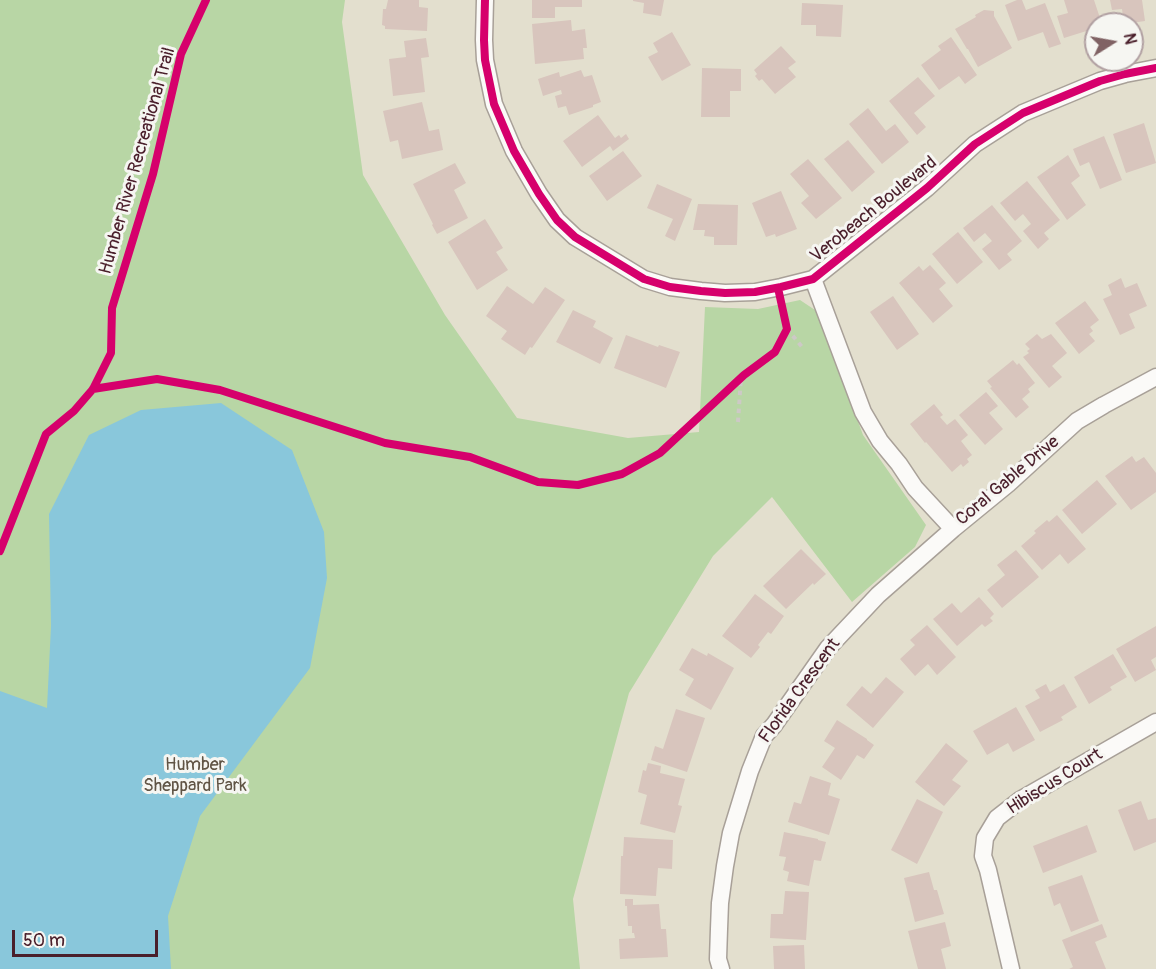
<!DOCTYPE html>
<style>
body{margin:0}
#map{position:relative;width:1156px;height:969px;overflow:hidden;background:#e3dfce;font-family:Pangolin,sans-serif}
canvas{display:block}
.north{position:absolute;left:1084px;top:12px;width:60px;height:60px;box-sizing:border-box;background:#f6f6f2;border:2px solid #b1a0a2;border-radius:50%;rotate:79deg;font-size:16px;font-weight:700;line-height:24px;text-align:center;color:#4a1f2b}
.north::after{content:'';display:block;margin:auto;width:21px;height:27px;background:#806264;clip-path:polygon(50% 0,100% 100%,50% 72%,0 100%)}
.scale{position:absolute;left:12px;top:930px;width:146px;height:27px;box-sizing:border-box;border:3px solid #4a1f2b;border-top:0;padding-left:8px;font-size:18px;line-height:21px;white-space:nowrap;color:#4a1f2b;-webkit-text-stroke:4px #f6f6f2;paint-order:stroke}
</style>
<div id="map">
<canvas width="1156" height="969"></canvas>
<div class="north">N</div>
<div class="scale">50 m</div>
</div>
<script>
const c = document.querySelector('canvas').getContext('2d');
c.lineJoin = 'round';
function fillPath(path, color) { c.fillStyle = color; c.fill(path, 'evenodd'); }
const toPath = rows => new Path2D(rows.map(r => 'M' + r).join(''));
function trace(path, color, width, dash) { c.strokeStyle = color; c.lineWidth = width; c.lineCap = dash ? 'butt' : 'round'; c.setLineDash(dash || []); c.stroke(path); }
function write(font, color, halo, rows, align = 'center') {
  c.font = font + ' Pangolin,sans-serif'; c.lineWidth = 6; c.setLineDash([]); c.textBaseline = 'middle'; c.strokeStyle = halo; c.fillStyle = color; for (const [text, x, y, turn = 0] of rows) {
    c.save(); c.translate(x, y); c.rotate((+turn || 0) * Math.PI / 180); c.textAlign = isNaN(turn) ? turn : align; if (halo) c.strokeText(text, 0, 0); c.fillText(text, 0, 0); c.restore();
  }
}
fillPath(toPath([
 [0,0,345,0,342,22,363,175,445,315,517,418,628,438,699,432,705,307,758,309,800,300,818,312,863,435,926,525,915,547,852,602,772,497,713,556,629,693,573,899,580,969,0,969]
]), '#b8d6a5');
fillPath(toPath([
 [221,403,292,450,324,532,327,578,310,668,200,816,168,916,171,969,0,969,0,691,47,708,51,626,49,514,89,435,141,410]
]), '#89c7db');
fillPath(toPath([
 [388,0,419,0,419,7,428,8,427,31,385,29,385,26,382,25,383,9,386,9],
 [532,0,582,0,582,7,555,7,555,18,532,18],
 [633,0,664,0,661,16,643,13,644,3,633,1],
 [1017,0,1022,0,1026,10,1045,3,1061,44,1049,48,1043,32,1018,41,1005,5],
 [1064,0,1094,0,1102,24,1096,24,1096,28,1064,38,1057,16,1068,13],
 [1110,0,1142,0,1145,21,1124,24,1122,9,1112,10],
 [802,3,843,5,841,37,816,36,816,25,801,25],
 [984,10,994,11,994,16,1012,48,978,67,968,49,967,49,955,29,976,17,975,15],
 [571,20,572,31,585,29,587,48,583,48,584,59,535,64,532,24],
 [672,32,691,65,662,81,648,57,658,52,653,43],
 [951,37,977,75,965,84,959,76,939,90,921,65,941,50,938,46],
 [426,38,429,57,421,58,425,92,393,96,389,59,406,57,404,41],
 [781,46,796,62,788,68,796,77,775,94,762,79,759,81,755,76,757,74,754,70],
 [702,68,741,69,741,91,730,91,730,117,701,117],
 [581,70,584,77,592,75,601,102,593,105,593,107,569,115,566,106,558,108,555,96,562,94,561,90,543,96,538,79,559,72,560,77],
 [918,77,935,96,914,113,926,127,917,135,889,101],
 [422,102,429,131,439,129,443,150,402,159,398,140,390,142,383,111],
 [868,108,886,131,895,124,909,142,882,164,849,124],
 [598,115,615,138,619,135,621,138,626,134,629,139,613,151,610,146,582,167,563,141],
 [1144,123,1156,163,1126,173,1113,134],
 [1104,136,1122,180,1100,189,1089,162,1080,166,1073,149],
 [848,140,875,172,852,192,824,159],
 [623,151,642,176,607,201,589,176],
 [1068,155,1080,176,1071,183,1086,205,1067,220,1037,177],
 [808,159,842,198,816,219,801,203,809,196,790,174],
 [455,163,466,183,454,190,468,218,437,234,432,225,433,224,413,184],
 [1027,181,1060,220,1044,233,1049,239,1038,249,1023,231,1031,224,1023,214,1015,221,1000,203],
 [657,184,692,199,675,241,665,236,673,219,647,208],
 [781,191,797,229,776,237,775,234,766,237,752,203],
 [698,204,738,205,737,245,714,245,714,237,704,236,705,230,693,230],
 [992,205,1022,241,1007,254,1012,260,999,270,982,249,992,241,985,233,974,242,963,228],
 [485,219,503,248,496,252,508,270,477,290,448,242],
 [958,232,983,262,957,284,932,254],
 [930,265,946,283,939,289,953,306,933,323,899,283,919,266,923,271],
 [1121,278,1125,288,1137,283,1147,306,1129,314,1135,328,1120,335,1103,299,1112,295,1108,285],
 [507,286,533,304,545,287,565,300,532,348,530,347,525,355,501,339,507,331,486,316],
 [893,296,919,334,897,350,870,312],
 [1085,301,1099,320,1090,327,1093,331,1089,334,1095,341,1079,354,1055,323],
 [573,310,596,321,593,327,613,338,600,364,556,342],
 [1037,334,1042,339,1051,334,1067,353,1052,366,1062,377,1049,388,1023,357,1029,353,1027,351,1030,349,1025,344],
 [626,335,658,347,659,345,680,352,666,388,614,368],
 [1013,360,1017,365,1019,363,1035,383,1028,389,1030,392,1022,399,1029,407,1016,418,990,388,992,387,987,381],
 [986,392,998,406,989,413,1003,429,985,445,959,415],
 [934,404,943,415,940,417,947,425,955,419,968,435,961,441,972,455,967,459,969,462,963,467,961,464,952,472,926,442,925,443,910,424],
 [1132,456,1136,462,1144,457,1156,473,1156,492,1131,510,1105,476],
 [1097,480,1117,504,1082,534,1062,510],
 [1057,515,1086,549,1068,564,1060,554,1042,570,1021,546,1036,533,1034,531,1047,520,1049,522],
 [801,549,826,574,814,585,813,583,786,609,763,586],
 [1016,550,1039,577,1002,608,987,590,1005,575,997,565],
 [755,594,784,616,771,634,768,632,758,645,760,647,751,658,722,636],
 [979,597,994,614,990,618,993,621,985,627,982,624,957,646,933,619,952,603,961,613],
 [927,625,956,657,937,675,928,664,915,676,900,659,915,645,910,640],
 [1156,626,1156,657,1151,660,1156,670,1135,682,1116,649],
 [692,648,707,656,708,653,734,668,711,710,685,695,694,679,679,670],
 [1113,654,1127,677,1110,687,1112,690,1089,704,1074,677],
 [886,677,904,692,873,728,846,705,862,686,871,694],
 [1046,684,1050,692,1064,684,1077,707,1061,717,1063,720,1040,732,1025,706,1040,698,1035,690],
 [1016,707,1035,740,1013,752,1008,743,987,755,973,731],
 [676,709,705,718,687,772,651,760,655,746,663,749],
 [837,720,867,739,867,740,874,745,864,759,857,755,841,780,822,767,835,748,824,741],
 [946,743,968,761,952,780,961,786,944,806,915,782],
 [648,763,661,766,660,773,685,779,678,805,682,806,675,833,640,824,647,795,638,792,643,770,646,771],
 [810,776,831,783,828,795,840,799,829,835,788,822,794,802,801,804],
 [917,799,943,812,917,864,891,850],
 [1141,801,1148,820,1156,818,1156,842,1134,851,1118,810],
 [1087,825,1097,852,1043,873,1033,846],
 [784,832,818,839,818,840,826,842,821,861,814,860,809,886,787,881,789,872,783,870,786,857,779,856],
 [624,837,673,840,672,869,658,868,656,896,620,894,621,856,623,856],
 [929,872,934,890,937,890,944,914,915,922,904,878],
 [1082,875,1099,921,1071,932,1060,903,1054,906,1048,887],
 [785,891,809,892,806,940,770,938,771,914,783,914],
 [625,899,633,899,633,905,659,904,661,929,666,929,668,957,620,959,619,939,635,938,634,933,632,933,632,926,628,926,627,906,625,906],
 [945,922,951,946,941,949,946,969,918,969,908,931],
 [1102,924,1107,937,1095,942,1106,969,1069,969,1073,967,1062,940],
 [804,945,805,969,774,969,773,946]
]), '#d8c5bd');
const minor = toPath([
 [485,0,484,40,485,60,494,104,514,151,539,194,557,220,575,237,644,279,670,287,701,291,725,293,755,292,781,287,813,279,927,188,975,144,1023,113,1100,81,1125,74,1156,68],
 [813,279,863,412,880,441,899,464,915,488,953,529],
 [721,969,718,959,719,929,720,903,725,866,731,833,750,771,764,736,774,725,828,648,878,595,953,529,1008,484,1077,421,1104,405,1156,377],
 [1011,969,988,870,983,856,985,838,997,818,1020,800,1156,722]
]);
trace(minor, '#a8a098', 19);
trace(toPath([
 [787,329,803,348],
 [738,422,741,377]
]), '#cdc9c6', 4, [4.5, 4.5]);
trace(minor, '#fbfaf8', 16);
trace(toPath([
 [485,0,484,40,485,60,494,104,514,151,539,194,557,220,575,237,644,279,670,287,701,291,725,293,755,292,781,287,813,279,927,188,975,144,1023,113,1100,81,1125,74,1156,68],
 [93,389,157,379,220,390,385,443,470,457,538,482,578,485,622,474,660,453,744,375,775,352,787,329,778,288],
 [0,551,46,434,74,411,93,389,111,353,112,308,153,174,181,54,206,0]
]), '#d6006c', 8);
write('18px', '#4a1f2b', '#f6f6f2', [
 ["Humber River Recreational Trail",138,161,-74],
 ["Verobeach Boulevard",874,210,-39],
 ["Coral Gable Drive",1008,481,-40],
 ["Florida Crescent",800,691,-54],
 ["Hibiscus Court",1055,782,-32]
]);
write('18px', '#605445', '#f6f6f2', [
 ["Humber",195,765],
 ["Sheppard Park",195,786]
]);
</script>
